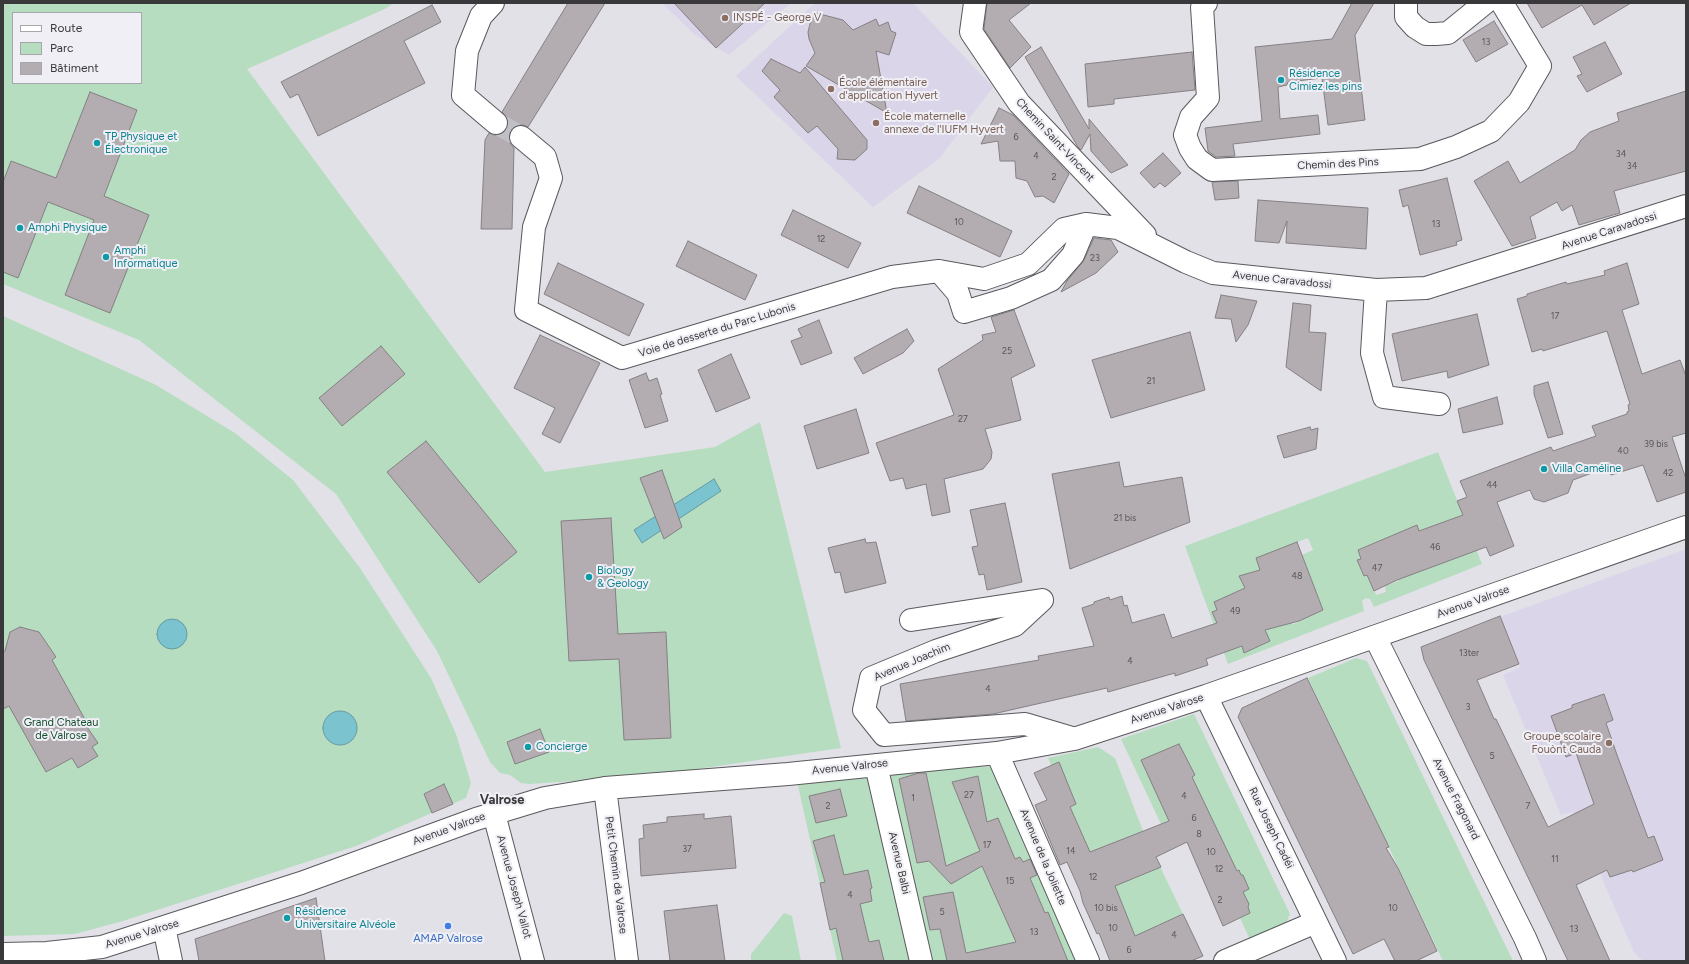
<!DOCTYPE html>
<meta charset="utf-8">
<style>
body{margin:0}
#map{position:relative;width:1689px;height:964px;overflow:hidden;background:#e2e1e8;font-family:Figtree,sans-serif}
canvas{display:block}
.frame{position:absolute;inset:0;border:4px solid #39393b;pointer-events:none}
.legend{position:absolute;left:12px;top:12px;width:130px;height:72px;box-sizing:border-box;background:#efeff5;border:1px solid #a6a6ab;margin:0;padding:5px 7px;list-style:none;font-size:12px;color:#39393b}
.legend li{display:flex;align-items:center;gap:8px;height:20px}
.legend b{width:20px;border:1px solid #a6a6ab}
</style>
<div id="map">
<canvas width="1689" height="964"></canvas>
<div class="frame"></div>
<ul class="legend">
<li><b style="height:5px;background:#fff"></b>Route</li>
<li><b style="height:11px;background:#b6ddbf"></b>Parc</li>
<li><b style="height:11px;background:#b3adb1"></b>Bâtiment</li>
</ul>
</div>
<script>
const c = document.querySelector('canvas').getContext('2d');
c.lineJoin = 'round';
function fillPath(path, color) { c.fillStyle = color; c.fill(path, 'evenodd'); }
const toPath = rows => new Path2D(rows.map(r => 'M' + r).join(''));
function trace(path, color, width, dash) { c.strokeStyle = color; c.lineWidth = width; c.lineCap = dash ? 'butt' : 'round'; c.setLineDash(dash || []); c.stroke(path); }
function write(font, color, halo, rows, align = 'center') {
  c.font = font + ' Figtree,sans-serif'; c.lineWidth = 4; c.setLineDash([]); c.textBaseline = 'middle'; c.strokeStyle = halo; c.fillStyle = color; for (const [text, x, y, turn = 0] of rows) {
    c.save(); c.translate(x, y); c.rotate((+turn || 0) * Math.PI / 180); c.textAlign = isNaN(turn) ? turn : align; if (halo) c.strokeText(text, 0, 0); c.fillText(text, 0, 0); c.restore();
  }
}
fillPath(toPath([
 [662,3,791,3,729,55,694,34],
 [815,3,913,3,993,87,939,159,873,207,736,76],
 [1686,549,1686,961,1643,961,1634,952,1573,812,1561,815,1503,675,1520,667,1500,617]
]), '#dbd5ea');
fillPath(toPath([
 [3,3,394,3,385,9,247,69,545,472,715,447,760,422,841,748,649,776,529,784,521,783,510,775,500,773,490,762,437,651,336,494,139,340,3,284],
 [13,13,141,13,141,83,13,83],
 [3,316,156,385,235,433,293,480,360,568,431,678,456,734,471,783,466,798,356,846,123,921,75,934,3,936],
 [1438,452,1482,564,1374,607,1370,599,1366,598,1362,601,1364,611,1228,664,1185,546],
 [1394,535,1389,559,1398,581,1385,586,1386,592,1376,595,1367,575,1364,576,1357,561,1361,559,1358,550],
 [1308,538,1313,550,1302,555,1323,610,1299,619,1299,622,1294,624,1291,623,1297,542],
 [1356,658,1367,661,1513,961,1443,961,1308,678],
 [1194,714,1290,914,1283,930,1251,942,1222,878,1209,821,1168,839,1121,739],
 [1098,747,1115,758,1143,831,1203,956,1192,961,1139,961,1084,849,1068,804,1048,758],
 [997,766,1079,961,929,961,888,774,900,771],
 [870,774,910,961,837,961,797,781],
 [784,913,792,916,801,961,751,961,751,954]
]), '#b6ddbf');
const water = toPath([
 [714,479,721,491,642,543,634,530,714,479],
 '157 634a15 15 0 1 1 30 0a15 15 0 1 1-30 0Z',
 '323 728a17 17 0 1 1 34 0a17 17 0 1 1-34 0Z'
]);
fillPath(water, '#7ac3cf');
trace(water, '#669aa3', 1);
const building = toPath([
 [568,3,605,3,528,127,523,125,516,125,511,129,509,134,509,142,514,148,512,229,481,229,485,140,489,133,494,135,500,135,506,131,508,125,508,119,502,112,568,3],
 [674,3,765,3,716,48,674,3],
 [987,3,1031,3,1009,20,1031,47,1010,68,984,29,987,3],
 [1352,3,1374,3,1355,35,1365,120,1328,125,1322,78,1288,82,1287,85,1278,87,1280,119,1318,115,1320,134,1233,144,1235,156,1216,157,1208,151,1205,128,1262,121,1255,47,1332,39,1352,3],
 [1527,3,1631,3,1594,25,1582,5,1542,28,1527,3],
 [432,5,441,22,404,41,425,83,318,136,298,94,290,98,281,82,432,5],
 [816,13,843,20,853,30,876,19,879,26,888,22,891,31,896,33,889,55,876,51,887,113,806,66,815,53,809,39,808,32,811,20,816,13],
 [1494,21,1508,44,1476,62,1463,40,1494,21],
 [1605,42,1622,74,1587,92,1577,76,1582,74,1573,57,1605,42],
 [1041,47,1089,129,1089,119,1128,165,1111,173,1091,151,1090,134,1081,150,1078,147,1025,57,1041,47],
 [1192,52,1195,90,1114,99,1114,104,1088,107,1085,64,1192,52],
 [771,59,800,73,805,67,867,140,867,149,855,160,837,159,838,149,817,126,808,133,774,97,780,90,762,71,771,59],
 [1686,91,1686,171,1614,191,1620,213,1579,225,1572,205,1562,211,1557,202,1530,217,1536,238,1512,246,1474,181,1508,161,1520,183,1575,150,1581,140,1590,132,1619,121,1617,113,1686,91],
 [90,92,137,110,104,196,149,215,110,313,65,295,94,220,48,202,18,278,3,272,3,182,11,161,56,178,90,92],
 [999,108,1013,115,1069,174,1054,203,1043,196,1035,197,1027,181,1016,178,1015,161,1000,161,998,141,981,144,999,108],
 [1163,153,1181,173,1165,187,1160,183,1154,188,1140,173,1163,153],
 [1447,178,1462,240,1456,242,1457,245,1420,255,1408,205,1403,207,1399,190,1447,178],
 [1238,181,1239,198,1215,200,1212,182,1238,181],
 [919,186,1012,231,1000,257,907,213,919,186],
 [1258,200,1368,208,1366,249,1286,243,1287,221,1279,243,1255,241,1258,200],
 [793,210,861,243,848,268,781,235,793,210],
 [1094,238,1111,240,1118,252,1096,273,1061,292,1067,281,1084,260,1094,238],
 [688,241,757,275,745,300,676,266,688,241],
 [558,263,644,304,629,336,544,294,558,263],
 [1627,263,1639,304,1622,310,1642,374,1680,360,1686,376,1686,433,1672,437,1686,479,1686,492,1657,502,1643,465,1611,475,1608,467,1573,480,1568,493,1544,502,1534,499,1530,490,1497,502,1514,546,1490,556,1486,547,1397,580,1374,591,1367,575,1364,576,1357,560,1361,559,1358,550,1417,525,1419,531,1463,515,1457,501,1467,497,1460,481,1551,447,1553,451,1596,436,1592,426,1627,414,1627,412,1629,411,1628,405,1630,404,1607,331,1543,351,1542,349,1532,352,1517,299,1527,296,1527,294,1566,282,1567,284,1605,275,1604,271,1627,263],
 [1221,295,1257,301,1248,325,1236,342,1231,319,1215,318,1221,295],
 [1293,303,1311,305,1309,332,1326,333,1321,391,1286,367,1293,303],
 [1014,310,1035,366,1011,378,1021,420,985,429,992,452,991,459,983,469,944,479,950,512,932,516,926,484,906,489,903,478,890,481,876,443,954,415,938,369,983,340,982,335,996,332,991,317,1014,310],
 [1477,314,1489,365,1448,378,1447,371,1402,381,1392,334,1477,314],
 [819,320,832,353,801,365,791,341,802,337,798,329,819,320],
 [907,329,914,341,903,353,863,374,854,358,907,329],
 [1190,332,1205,390,1111,418,1092,360,1190,332],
 [540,335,600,363,560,443,542,434,555,408,514,388,540,335],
 [381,346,405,374,342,426,319,398,381,346],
 [731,354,750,398,716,412,698,370,731,354],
 [646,373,649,381,657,378,662,394,660,395,668,421,645,428,629,380,646,373],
 [1548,382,1563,434,1548,438,1534,394,1534,386,1548,382],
 [1497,397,1503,424,1463,433,1458,409,1497,397],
 [856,409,869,453,817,469,804,426,856,409],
 [1310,427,1311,430,1318,428,1316,449,1284,458,1277,436,1310,427],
 [426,441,517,552,479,583,387,472,426,441],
 [1119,462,1124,487,1182,477,1190,522,1070,569,1052,474,1119,462],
 [662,470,682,527,664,539,640,478,662,470],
 [1005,503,1022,582,987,590,984,574,979,575,972,547,978,546,970,510,1005,503],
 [611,518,618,634,666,632,671,738,624,740,619,659,569,661,561,521,611,518],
 [865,539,866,543,876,542,886,583,845,593,840,572,835,573,828,548,865,539],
 [1297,542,1323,610,1299,621,1265,630,1270,641,1244,653,1242,646,1206,659,1208,665,1175,676,1175,673,1108,692,1107,688,993,714,906,721,900,684,1039,660,1038,656,1094,646,1082,608,1094,604,1094,602,1109,597,1110,600,1122,596,1124,606,1127,605,1132,623,1164,614,1172,638,1217,623,1212,612,1217,610,1214,602,1245,588,1239,576,1260,570,1256,558,1297,542],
 [1500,616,1519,664,1477,680,1494,719,1496,719,1548,827,1594,804,1576,753,1566,757,1551,716,1572,708,1572,705,1604,694,1613,720,1606,723,1617,755,1648,838,1654,836,1663,860,1633,872,1632,870,1610,877,1607,870,1576,885,1610,961,1568,961,1424,660,1421,647,1500,616],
 [20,627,39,632,56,657,52,660,87,723,85,724,98,743,92,747,98,756,78,768,72,758,46,772,9,706,3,709,3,652,5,651,10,632,20,627],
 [1307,678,1389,847,1386,848,1398,868,1437,951,1416,961,1395,961,1384,939,1353,954,1238,717,1242,708,1307,678],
 [540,729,549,752,515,764,507,742,540,729],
 [1179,744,1195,775,1192,777,1203,800,1237,871,1239,870,1241,875,1243,875,1249,889,1243,892,1249,904,1248,907,1250,913,1223,926,1187,842,1156,857,1161,867,1115,886,1135,936,1183,914,1203,956,1191,961,1110,961,1099,933,1097,934,1083,903,1080,891,1067,862,1060,865,1035,805,1047,800,1034,773,1059,762,1076,804,1070,807,1090,852,1169,821,1141,760,1179,744],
 [919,773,926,773,946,866,980,851,952,782,978,776,987,822,998,818,1015,859,1020,857,1023,862,1030,859,1037,875,1030,878,1045,913,1048,912,1068,961,947,961,940,929,930,930,923,897,953,892,966,953,1016,942,982,866,951,884,929,861,917,863,899,779,919,773],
 [444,784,453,804,432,813,424,794,444,784],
 [840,789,847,816,816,823,809,796,840,789],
 [704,814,704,819,731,816,736,868,641,876,639,839,644,838,643,825,667,822,667,817,704,814],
 [834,835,844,875,868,870,872,888,870,889,872,901,860,904,869,942,879,940,884,961,843,961,836,928,830,930,820,883,825,882,813,841,834,835],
 [316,898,325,961,199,961,195,939,316,898],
 [717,905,725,961,670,961,664,911,717,905]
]);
fillPath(building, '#b3adb1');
trace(building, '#858084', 1);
trace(toPath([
 [496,123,521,137]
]), '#c0bfc5', 22, [22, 11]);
const minor = toPath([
 [493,3,481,16,467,51,463,95,496,123],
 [975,3,971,32,1019,103,1145,235],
 [1206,3,1202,7,1208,98,1191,117,1185,135,1190,148,1197,159,1212,170,1420,159,1456,147,1491,131,1519,102,1540,66,1502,3],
 [1406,3,1406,17,1415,27,1426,34,1436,34,1448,33,1485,3],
 [521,137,545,157,551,178,534,227,526,310,622,358,892,277,939,271,984,279,1028,264,1064,229,1086,224],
 [939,271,958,293,964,312,1011,298,1051,280,1073,255,1086,224,1118,228,1186,262,1213,273,1376,290,1426,288,1686,206],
 [1376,290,1372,353,1384,397,1439,404],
 [911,620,1042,600,1015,625,936,651,871,678,864,710,884,735,1025,724,1072,738],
 [1375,637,1525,938,1535,961],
 [1206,696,1335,961],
 [997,753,1088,961],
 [876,765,921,961],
 [605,788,627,961],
 [494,814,533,961],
 [164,927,171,961],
 [3,954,47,953,102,947,301,883,476,819,545,798,605,788,788,774,997,753,1074,739,1206,696,1686,527],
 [1225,961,1316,922]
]);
trace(minor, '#59595e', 24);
trace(minor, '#fff', 22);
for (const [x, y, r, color] of [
 [725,18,4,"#8d6e63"],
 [1281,80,4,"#0f9aa8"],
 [831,89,4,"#8d6e63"],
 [876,123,4,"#8d6e63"],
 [97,143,4,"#0f9aa8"],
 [20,228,4,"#0f9aa8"],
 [106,257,4,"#0f9aa8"],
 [1544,469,4,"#0f9aa8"],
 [589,577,4,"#0f9aa8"],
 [1609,743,4,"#8d6e63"],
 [528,747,4,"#0f9aa8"],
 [287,918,4,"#0f9aa8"],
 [448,926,4,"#3f7fe0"]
]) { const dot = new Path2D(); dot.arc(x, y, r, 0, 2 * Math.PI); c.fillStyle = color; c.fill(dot); trace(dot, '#efeff5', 1.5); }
write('9px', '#585658', null, [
 ["13",1486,42],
 ["6",1016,137],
 ["34",1621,154],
 ["4",1036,156],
 ["34",1632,166],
 ["2",1054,177],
 ["10",959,222],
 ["13",1436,224],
 ["12",821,239],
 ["23",1095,258],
 ["17",1555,316],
 ["25",1007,351],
 ["21",1151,381],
 ["27",963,419],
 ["39 bis",1656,444],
 ["40",1623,451],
 ["42",1668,473],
 ["44",1492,485],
 ["21 bis",1125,518],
 ["46",1435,547],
 ["47",1377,568],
 ["48",1297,576],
 ["49",1235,611],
 ["13ter",1469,653],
 ["4",1130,661],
 ["4",988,689],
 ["3",1468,707],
 ["5",1492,756],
 ["27",969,795],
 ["4",1184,796],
 ["1",913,798],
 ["2",828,806],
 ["7",1528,806],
 ["6",1194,818],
 ["8",1199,834],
 ["17",987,845],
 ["37",687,849],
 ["14",1071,851],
 ["10",1211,852],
 ["11",1555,859],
 ["12",1219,869],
 ["12",1093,877],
 ["15",1010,881],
 ["4",850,895],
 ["2",1220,900],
 ["10 bis",1106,908],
 ["10",1393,908],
 ["5",942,912],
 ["10",1113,928],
 ["13",1574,929],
 ["13",1034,932],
 ["4",1174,935],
 ["6",1129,950]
]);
write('11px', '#785e54', '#efeff5', [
 ["INSPÉ - George V",733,18],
 ["École élémentaire",839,83],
 ["d'application Hyvert",839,96],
 ["École maternelle",884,117],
 ["annexe de l'IUFM Hyvert",884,130],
 ["Groupe scolaire",1601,737,"right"],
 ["Fouònt Cauda",1601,750,"right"]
], 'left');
write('11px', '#0d838f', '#efeff5', [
 ["Résidence",1289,74],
 ["Cimiez les pins",1289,87],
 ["TP Physique et",105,137],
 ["Électronique",105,150],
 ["Amphi Physique",28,228],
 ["Amphi",114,251],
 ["Informatique",114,264],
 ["Villa Caméline",1552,469],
 ["Biology",597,571],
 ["& Geology",597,584],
 ["Concierge",536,747],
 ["Résidence",295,912],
 ["Universitaire Alvéole",295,925]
], 'left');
write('11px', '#39393b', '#efeff5', [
 ["Chemin Saint-Vincent",1055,140,47],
 ["Chemin des Pins",1338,164,-3],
 ["Avenue Caravadossi",1609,231,-18],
 ["Avenue Caravadossi",1282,280,6],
 ["Voie de desserte du Parc Lubonis",717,330,-17],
 ["Avenue Valrose",1473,602,-20],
 ["Avenue Joachim",912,662,-23],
 ["Avenue Valrose",1167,709,-18],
 ["Avenue Valrose",850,767,-6],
 ["Avenue Fragonard",1456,799,63],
 ["Rue Joseph Cadéi",1271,828,64],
 ["Avenue Valrose",449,829,-20],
 ["Avenue de la Joliette",1043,857,67],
 ["Avenue Balbi",899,863,77],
 ["Petit Chemin de Valrose",616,875,83],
 ["Avenue Joseph Vallot",514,887,75],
 ["Avenue Valrose",142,934,-17]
]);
write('11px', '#164f2c', '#efeff5', [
 ["Grand Chateau",61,723],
 ["de Valrose",61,736]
]);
write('11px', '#366cbe', '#efeff5', [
 ["AMAP Valrose",448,939]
]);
write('bold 13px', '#39393b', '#efeff5', [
 ["Valrose",502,800]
]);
</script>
